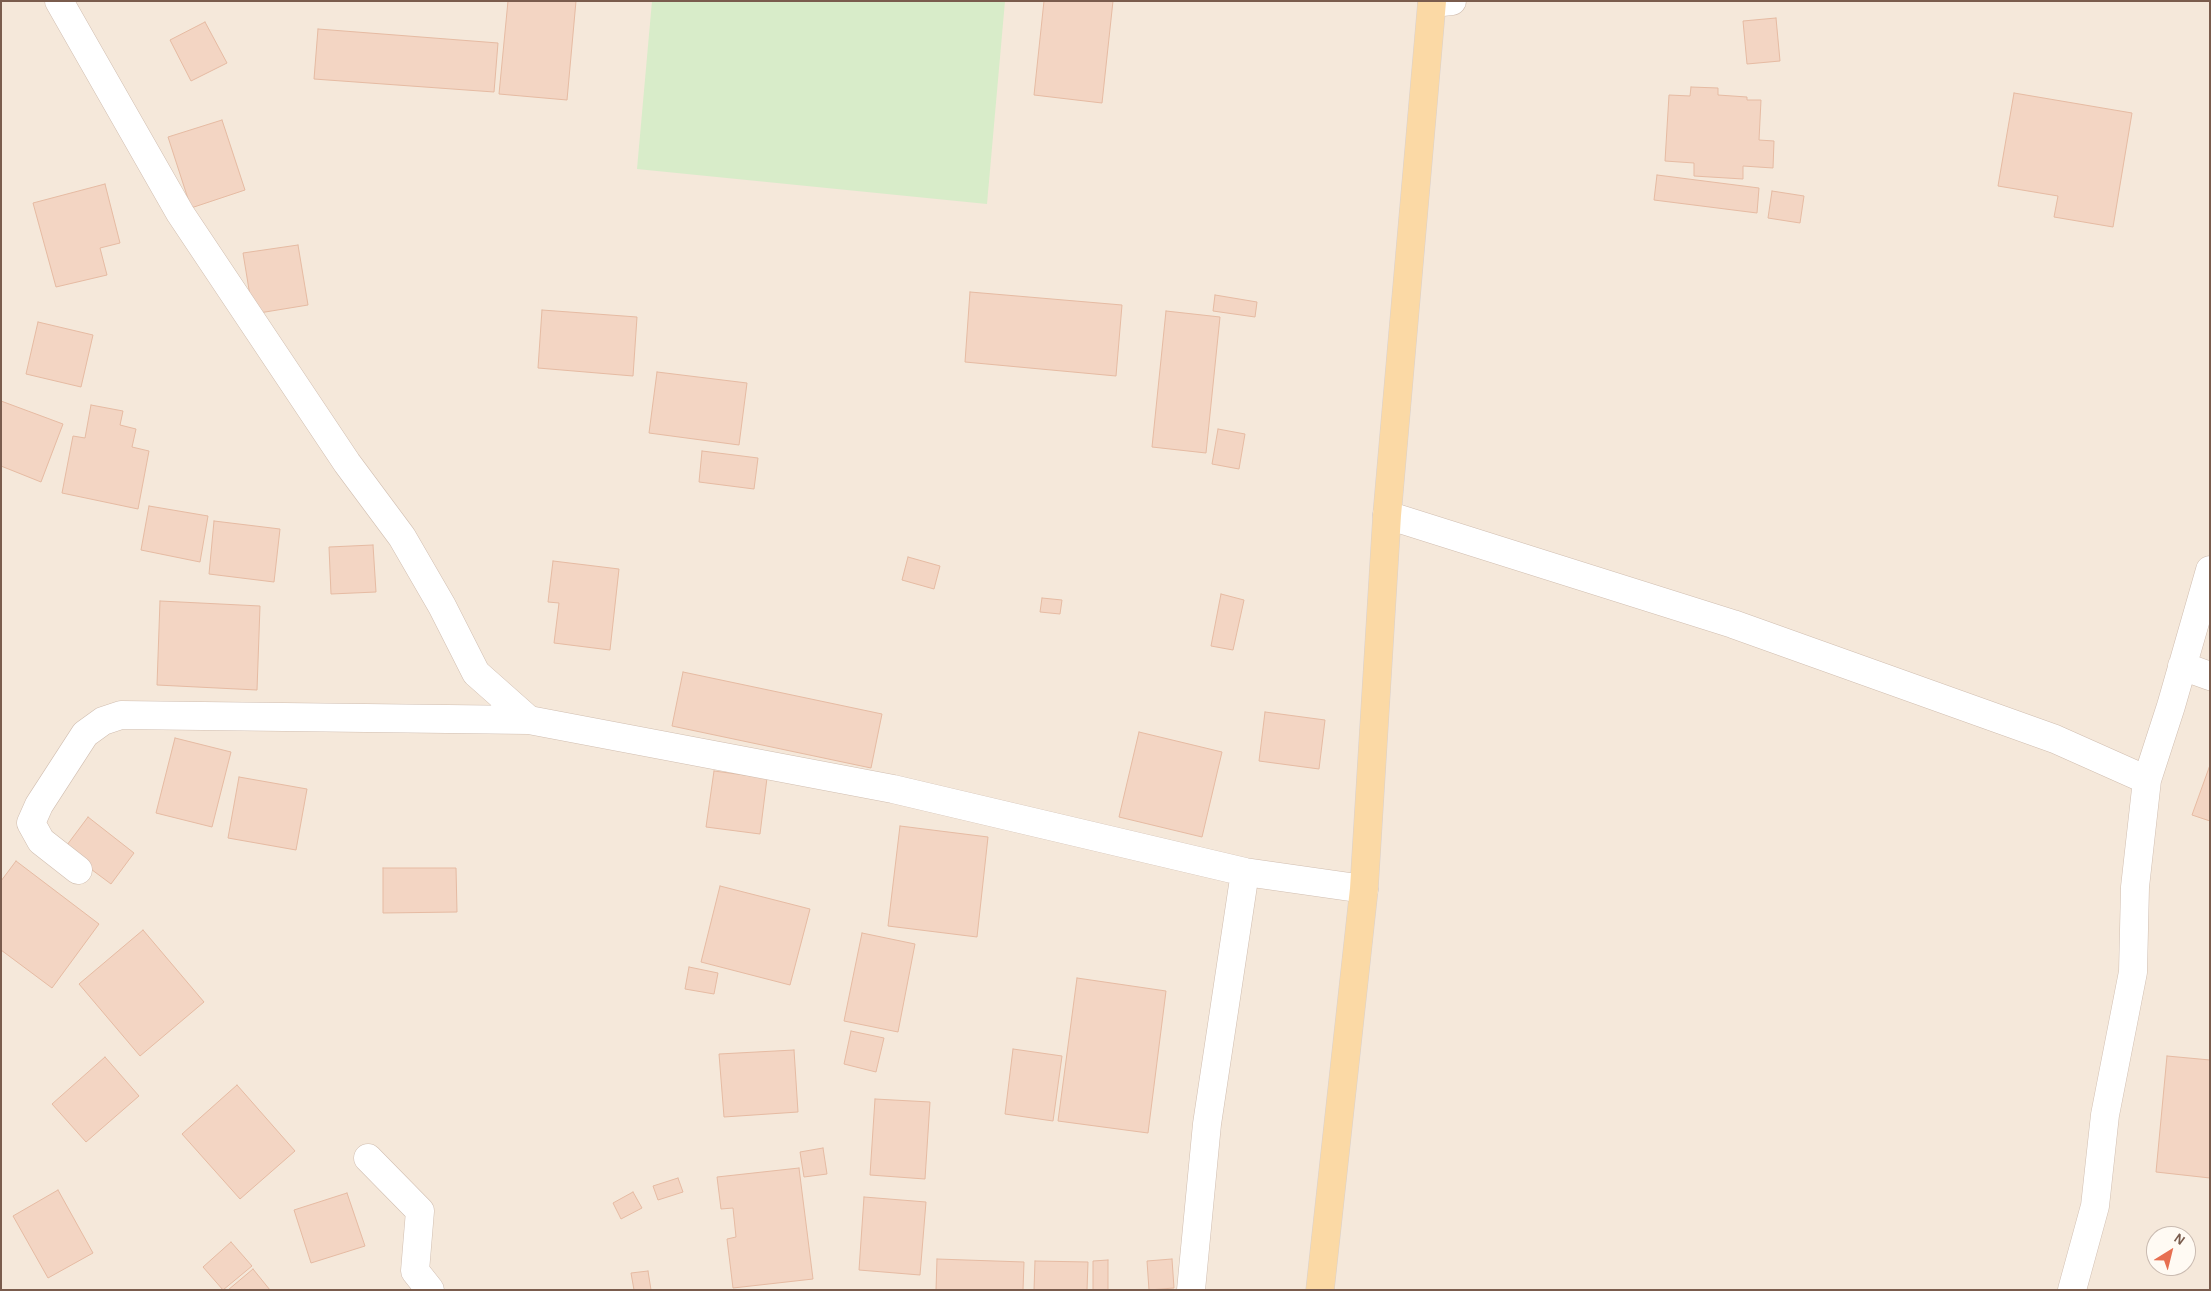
<!DOCTYPE html>
<style>
body{margin:0}
#map{position:relative;width:2211px;height:1291px;overflow:hidden;background:#fdf6ec;font-family:"Alegreya Sans",sans-serif}
canvas{display:block}
.frame{position:absolute;inset:0;border:2px solid #7a5c4d;pointer-events:none}
.north{position:absolute;left:2146px;top:1226px;width:50px;height:50px;box-sizing:border-box;background:#fffaf3;border:1px solid #cabbb1;border-radius:50%;rotate:36deg;font-size:14px;font-weight:700;line-height:20px;text-align:center;color:#7a5c4d}
.north::after{content:'';display:block;margin:auto;width:18px;height:22px;background:#e76f51;clip-path:polygon(50% 0,100% 100%,50% 72%,0 100%)}
</style>
<div id="map">
<canvas width="2211" height="1291"></canvas>
<div class="frame"></div>
<div class="north">N</div>
</div>
<script>
const c = document.querySelector('canvas').getContext('2d');
c.lineJoin = 'round';
function fillPath(path, color) { c.fillStyle = color; c.fill(path, 'evenodd'); }
const toPath = rows => new Path2D(rows.map(r => 'M' + r).join(''));
function trace(path, color, width, dash) { c.strokeStyle = color; c.lineWidth = width; c.lineCap = dash ? 'butt' : 'round'; c.setLineDash(dash || []); c.stroke(path); }
fillPath(toPath([
 [1,1,2210,1,2210,1290,1,1290],
 [2156,1236,2186,1236,2186,1266,2156,1266]
]), '#f5e8da');
fillPath(toPath([
 [652,1,1005,1,987,204,637,169]
]), '#d8ecc9');
const building = toPath([
 [508,1,576,1,567,100,499,94,508,1],
 [1044,1,1113,1,1102,103,1034,95,1044,1],
 [1776,18,1780,61,1747,64,1743,21,1776,18],
 [205,22,227,63,191,81,170,40,205,22],
 [318,29,498,43,494,92,314,79,318,29],
 [1691,87,1718,88,1718,95,1747,97,1747,100,1761,100,1759,140,1774,141,1773,168,1743,166,1743,179,1694,176,1694,163,1665,161,1669,95,1690,96,1691,87],
 [2014,93,2132,113,2113,227,2054,217,2058,196,1998,186,2014,93],
 [222,120,245,190,191,208,168,137,222,120],
 [1657,175,1759,188,1757,213,1654,200,1657,175],
 [105,184,120,243,100,248,107,275,56,287,33,203,105,184],
 [1772,191,1804,196,1800,223,1768,218,1772,191],
 [298,245,308,305,253,314,243,253,298,245],
 [970,292,1122,305,1116,376,965,362,970,292],
 [1215,295,1257,302,1255,317,1213,311,1215,295],
 [542,310,637,317,633,376,538,368,542,310],
 [1166,311,1220,317,1206,453,1152,447,1166,311],
 [38,322,93,335,81,387,26,374,38,322],
 [657,372,747,383,739,445,649,433,657,372],
 [1,401,63,424,41,482,1,466,1,401],
 [91,405,123,411,120,425,136,429,132,447,149,451,138,509,62,493,73,436,85,438,91,405],
 [1218,429,1245,434,1239,469,1212,464,1218,429],
 [702,451,758,458,754,489,699,482,702,451],
 [149,506,208,516,200,562,141,550,149,506],
 [214,521,280,529,274,582,209,574,214,521],
 [373,545,376,592,331,594,329,547,373,545],
 [908,557,940,566,934,589,902,580,908,557],
 [553,561,619,569,610,650,554,643,559,603,548,602,553,561],
 [1221,594,1244,600,1233,650,1211,646,1221,594],
 [1042,598,1062,600,1060,614,1040,612,1042,598],
 [160,601,260,606,257,690,157,685,160,601],
 [683,672,882,714,871,768,672,726,683,672],
 [1265,712,1325,720,1319,769,1259,761,1265,712],
 [1139,732,1222,752,1202,837,1119,817,1139,732],
 [175,738,231,752,212,827,156,813,175,738],
 [2210,765,2210,821,2192,815,2210,765],
 [714,771,767,778,760,834,706,827,714,771],
 [239,777,307,789,296,850,228,838,239,777],
 [88,817,134,853,111,884,64,849,88,817],
 [900,826,988,837,977,937,888,926,900,826],
 [16,861,99,924,52,988,1,950,1,881,16,861],
 [383,868,456,868,457,912,383,913,383,868],
 [720,886,810,909,790,985,701,962,720,886],
 [143,930,204,1002,140,1056,79,984,143,930],
 [862,933,915,944,898,1032,844,1021,862,933],
 [689,967,718,973,714,994,685,989,689,967],
 [1077,978,1166,991,1148,1133,1058,1121,1077,978],
 [851,1031,884,1038,876,1072,844,1064,851,1031],
 [1013,1049,1062,1056,1053,1121,1005,1114,1013,1049],
 [794,1050,798,1112,724,1117,719,1054,794,1050],
 [2167,1056,2210,1060,2210,1178,2156,1172,2167,1056],
 [105,1057,139,1096,86,1142,52,1104,105,1057],
 [237,1085,295,1151,240,1199,182,1134,237,1085],
 [875,1099,930,1102,925,1179,870,1175,875,1099],
 [823,1148,827,1174,804,1177,800,1152,823,1148],
 [799,1168,813,1279,733,1288,727,1239,736,1237,733,1208,721,1209,717,1177,799,1168],
 [678,1178,683,1192,658,1200,653,1186,678,1178],
 [58,1190,93,1253,48,1278,13,1216,58,1190],
 [633,1192,642,1208,621,1219,613,1203,633,1192],
 [347,1193,365,1246,311,1263,294,1210,347,1193],
 [864,1197,926,1202,920,1275,859,1270,864,1197],
 [231,1242,252,1266,223,1290,203,1267,231,1242],
 [937,1259,1024,1262,1023,1290,936,1290,937,1259],
 [1172,1259,1174,1288,1149,1290,1147,1261,1172,1259],
 [1108,1260,1108,1290,1093,1290,1093,1261,1108,1260],
 [1035,1261,1088,1262,1087,1290,1034,1290,1035,1261],
 [253,1269,270,1290,228,1290,253,1269],
 [648,1271,651,1290,634,1290,631,1273,648,1271]
]);
fillPath(building, '#f3d5c3');
trace(building, '#e6bba3', 1);
const minor = toPath([
 [59,1,180,213,347,463,402,537,442,606,476,673,529,720],
 [1432,3,1452,1],
 [1387,515,1733,624,2055,739,2147,780,2171,706,2210,570],
 [2182,666,2210,676],
 [78,870,41,841,31,823,39,805,85,734,103,721,121,715,529,720,893,789,1245,872,1364,889],
 [368,1158,420,1211,415,1271,430,1290],
 [1191,1290,1207,1124,1245,872],
 [2072,1290,2095,1206,2105,1115,2133,972,2135,887,2147,780]
]);
const primary = toPath([
 [1320,1290,1364,889,1387,515,1432,1]
]);
trace(minor, '#d1beb0', 29);
trace(primary, '#dad1cd', 29);
trace(minor, '#fff', 28);
trace(primary, '#fbd9a5', 28);
</script>
